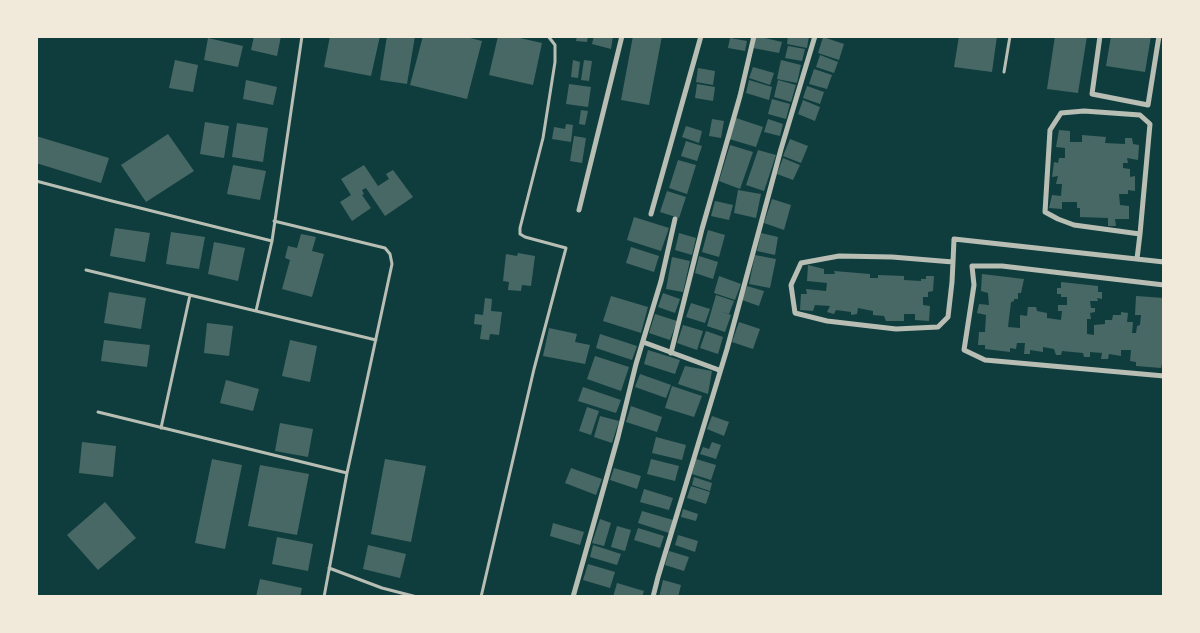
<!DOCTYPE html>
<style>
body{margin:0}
#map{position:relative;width:1200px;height:633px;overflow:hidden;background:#0f3d3e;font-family:"PT Sans Narrow",sans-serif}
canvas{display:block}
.frame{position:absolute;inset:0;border:38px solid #f1e9da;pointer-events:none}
</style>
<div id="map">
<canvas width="1200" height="633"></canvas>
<div class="frame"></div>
</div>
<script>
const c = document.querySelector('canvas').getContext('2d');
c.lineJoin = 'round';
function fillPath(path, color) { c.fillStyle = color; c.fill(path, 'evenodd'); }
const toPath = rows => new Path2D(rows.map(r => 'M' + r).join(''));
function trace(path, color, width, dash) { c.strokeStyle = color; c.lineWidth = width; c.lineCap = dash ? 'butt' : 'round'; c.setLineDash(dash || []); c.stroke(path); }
fillPath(toPath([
 [254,36,281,36,277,56,251,50],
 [330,36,380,36,371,76,324,67],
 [387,36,415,36,407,84,380,80],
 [423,36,463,36,482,41,467,99,410,85],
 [498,36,511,36,542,43,533,85,489,75],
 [577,36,588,36,587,42,576,41],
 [594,36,613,36,611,49,592,44],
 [633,36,662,36,649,105,621,100],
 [756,36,782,42,779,53,753,48],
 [788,36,809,36,807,48,787,44],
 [959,36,997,36,992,72,954,67],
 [1055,36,1087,36,1078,93,1047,89],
 [1111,36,1151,36,1145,72,1106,66],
 [823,37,844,44,839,60,818,53],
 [208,38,243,46,238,67,204,60],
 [730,38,747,41,745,51,728,48],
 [788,46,805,49,802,61,785,58],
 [820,55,838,62,834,73,816,67],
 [175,60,198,65,193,92,169,88],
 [573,60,580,62,578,78,571,77],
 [584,60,592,61,589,81,581,80],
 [781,60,801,65,797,83,777,79],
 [753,67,774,73,770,85,749,78],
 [698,68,715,71,713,85,696,82],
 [814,69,832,75,827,89,809,84],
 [246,80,277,87,273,105,243,99],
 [749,80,772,87,769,100,746,93],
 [778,80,796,85,791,102,774,97],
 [569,84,591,87,588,107,566,104],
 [697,84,715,87,713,101,695,98],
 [807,86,824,92,820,104,803,98],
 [772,99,790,104,786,119,768,114],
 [803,100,820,107,815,121,798,114],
 [581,110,588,111,585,125,579,124],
 [736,118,763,127,756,147,729,139],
 [712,119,724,121,721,138,709,136],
 [768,119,783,124,780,136,764,132],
 [205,122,229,126,224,158,200,154],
 [237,123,268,128,263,162,232,157],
 [566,124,573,125,571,142,552,139,554,127,565,129],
 [686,126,702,131,699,143,682,137],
 [1059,130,1070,131,1070,142,1082,142,1082,135,1106,137,1105,143,1125,144,1125,138,1132,138,1133,144,1139,145,1138,160,1127,158,1128,163,1123,163,1123,168,1130,169,1130,177,1135,176,1135,191,1128,190,1128,194,1119,194,1120,205,1129,206,1129,219,1115,219,1116,226,1108,226,1108,218,1080,217,1080,208,1077,208,1077,202,1062,202,1062,209,1049,208,1052,195,1061,196,1062,184,1056,184,1058,176,1052,177,1054,162,1058,163,1059,158,1065,158,1065,148,1056,147],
 [168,134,194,171,146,202,121,165],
 [36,136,109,158,101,183,36,163],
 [574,136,586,138,582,163,570,161],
 [790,139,808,146,801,163,783,156],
 [686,141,702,146,697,161,681,156],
 [730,145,753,152,740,189,719,181],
 [758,150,776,155,764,191,746,185],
 [783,158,800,165,793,180,777,174],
 [678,160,696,165,687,194,669,188],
 [233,165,266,171,260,200,227,194],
 [364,165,378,186,389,179,386,174,393,170,413,197,385,216,366,188,362,190,364,194,362,195,371,208,352,221,340,202,351,195,341,179],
 [738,190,761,194,756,218,734,213],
 [667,191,686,197,679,218,660,212],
 [772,199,791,205,784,230,764,223],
 [715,201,733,205,729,220,711,216],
 [634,217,669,228,661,251,627,240],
 [115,228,150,233,145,262,110,256],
 [708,230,725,235,719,257,702,252],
 [171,232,205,237,199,269,166,264],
 [679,233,696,238,692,255,675,250],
 [761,233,778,237,775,255,757,251],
 [301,234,316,237,312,251,324,254,312,297,282,289,290,260,285,258,288,246,297,248],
 [214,242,245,248,238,281,208,274],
 [631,247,659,256,654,272,626,263],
 [518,253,535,256,531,286,522,285,521,291,508,290,509,282,503,281,506,254,517,256],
 [755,255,776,259,770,288,749,284],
 [699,256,718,262,713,279,695,273],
 [672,257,690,261,683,292,666,289],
 [808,265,824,269,824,274,835,274,834,271,870,274,870,278,878,278,878,275,904,276,904,280,921,281,921,279,926,279,926,276,934,276,933,291,928,292,928,297,923,297,923,305,930,306,929,321,915,320,915,314,904,314,904,321,886,321,884,316,873,315,873,311,858,308,857,314,851,315,851,312,836,310,834,314,827,312,830,306,815,305,813,311,800,310,801,294,807,294,806,289,826,291,827,283,807,281],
 [982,274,1024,279,1021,293,1018,293,1018,299,1014,299,1014,301,1011,302,1008,327,1020,328,1020,315,1027,316,1028,307,1036,307,1037,311,1047,313,1047,318,1061,320,1062,311,1058,311,1058,305,1067,305,1067,297,1061,297,1061,294,1057,294,1057,288,1061,288,1061,282,1098,286,1098,292,1102,292,1102,299,1097,298,1098,301,1090,301,1091,308,1095,308,1095,312,1090,313,1091,319,1087,319,1087,334,1094,335,1094,325,1105,324,1105,320,1112,320,1113,315,1121,315,1121,312,1128,313,1127,322,1133,322,1132,333,1136,333,1137,326,1140,325,1141,315,1135,315,1136,296,1164,298,1164,364,1162,364,1161,368,1136,366,1136,362,1130,361,1131,350,1121,350,1121,356,1109,354,1108,359,1101,359,1102,353,1090,352,1090,357,1084,357,1083,353,1062,351,1061,355,1056,355,1054,349,1043,347,1043,352,1030,350,1030,354,1024,354,1025,343,1017,343,1016,349,1010,348,1010,352,985,349,985,345,978,345,979,332,985,332,986,315,977,313,979,304,989,305,988,293,981,291],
 [719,276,741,284,735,300,714,293],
 [747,286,764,291,759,306,742,300],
 [109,292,146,298,141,329,104,323],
 [663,293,680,299,675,313,658,307],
 [716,295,734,301,729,314,719,311,731,315,725,332,707,326],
 [611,296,648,307,641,333,603,321],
 [485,298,492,299,491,311,502,312,499,335,490,334,489,340,480,339,482,325,474,324,475,314,483,315],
 [691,303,710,309,705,323,686,317],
 [655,314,677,321,670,340,649,333],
 [739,322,760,329,753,349,732,342],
 [207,323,233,326,229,356,204,353],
 [683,325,703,331,697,350,677,343],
 [549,328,577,334,575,342,590,345,585,364,543,356],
 [706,331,723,337,718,354,700,348],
 [600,334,637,346,632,360,596,348],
 [104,340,150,345,147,367,101,361],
 [290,340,317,346,310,382,282,376],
 [648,350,680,360,675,374,644,364],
 [595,356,629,367,621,391,587,379],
 [685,366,712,371,708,394,678,384],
 [640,374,671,385,666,398,635,387],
 [226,380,259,389,253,411,220,403],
 [672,386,702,396,694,417,665,408],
 [583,387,621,400,616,413,578,401],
 [631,406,662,417,657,432,626,422],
 [587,407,599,411,591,435,579,431],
 [600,416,619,421,612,443,594,437],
 [712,416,729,422,724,436,707,429],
 [280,423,313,429,308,457,275,451],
 [656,437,686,445,682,460,652,453],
 [82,442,116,446,113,477,79,473],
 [712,442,721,445,716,459,700,454,703,447,709,449],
 [212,459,242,465,225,549,195,543],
 [385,459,426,466,411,542,371,534],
 [651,459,679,466,675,481,647,474],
 [696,459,716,465,711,480,692,474],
 [260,465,309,474,297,535,248,526],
 [571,468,602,479,596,495,565,483],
 [614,468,641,476,637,489,610,480],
 [694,477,712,483,710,491,692,485],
 [691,486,710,492,706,504,687,498],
 [644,489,673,498,669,510,640,502],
 [105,502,136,538,98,570,67,535],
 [683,509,698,514,696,521,681,517],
 [642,511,673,520,669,533,638,523],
 [600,519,611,523,604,546,592,543],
 [553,523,584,532,580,545,550,536],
 [617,526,631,530,625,551,611,547],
 [638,528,664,536,660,548,634,540],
 [678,535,698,541,695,552,675,545],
 [277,537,313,544,308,571,272,564],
 [368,545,406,554,400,578,363,569],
 [593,545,621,554,617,565,590,557],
 [669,551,689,557,684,571,665,565],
 [588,564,615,572,610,588,583,580],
 [260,579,302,588,300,597,256,597],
 [663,580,681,585,678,597,659,597],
 [617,583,644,591,642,597,613,597]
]), '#486865');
trace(toPath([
 [1004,72,1010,36],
 [36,181,112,201,272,241],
 [274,221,385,248,390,254,392,264,347,473,324,597],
 [86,270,376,340],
 [256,311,272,241,302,36],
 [98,412,347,473],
 [161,428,190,295],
 [329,568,382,588,417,597],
 [481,597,534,369,566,248,525,237,520,234,520,228,543,138,555,62,555,45,548,36]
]), '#b8beb3', 3);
trace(toPath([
 [1100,36,1092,94,1148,105,1159,36],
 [579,210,622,36],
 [651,214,701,36],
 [1137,259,1140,234,1150,124,1140,115,1084,111,1061,113,1050,130,1045,212,1058,219,1074,225,1140,234],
 [953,262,892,257,839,256,801,263,791,285,795,313,827,321,896,329,938,327,948,317,952,282,953,262,954,239,1164,262],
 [1164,285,1002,266,972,266,974,285,964,350,985,360,1164,376],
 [643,342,719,370],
 [671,353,702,229,740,96,754,36],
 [573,597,618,437,636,364,661,281,675,219],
 [653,597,658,577,727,349,781,149,815,36]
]), '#b8beb3', 5);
</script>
